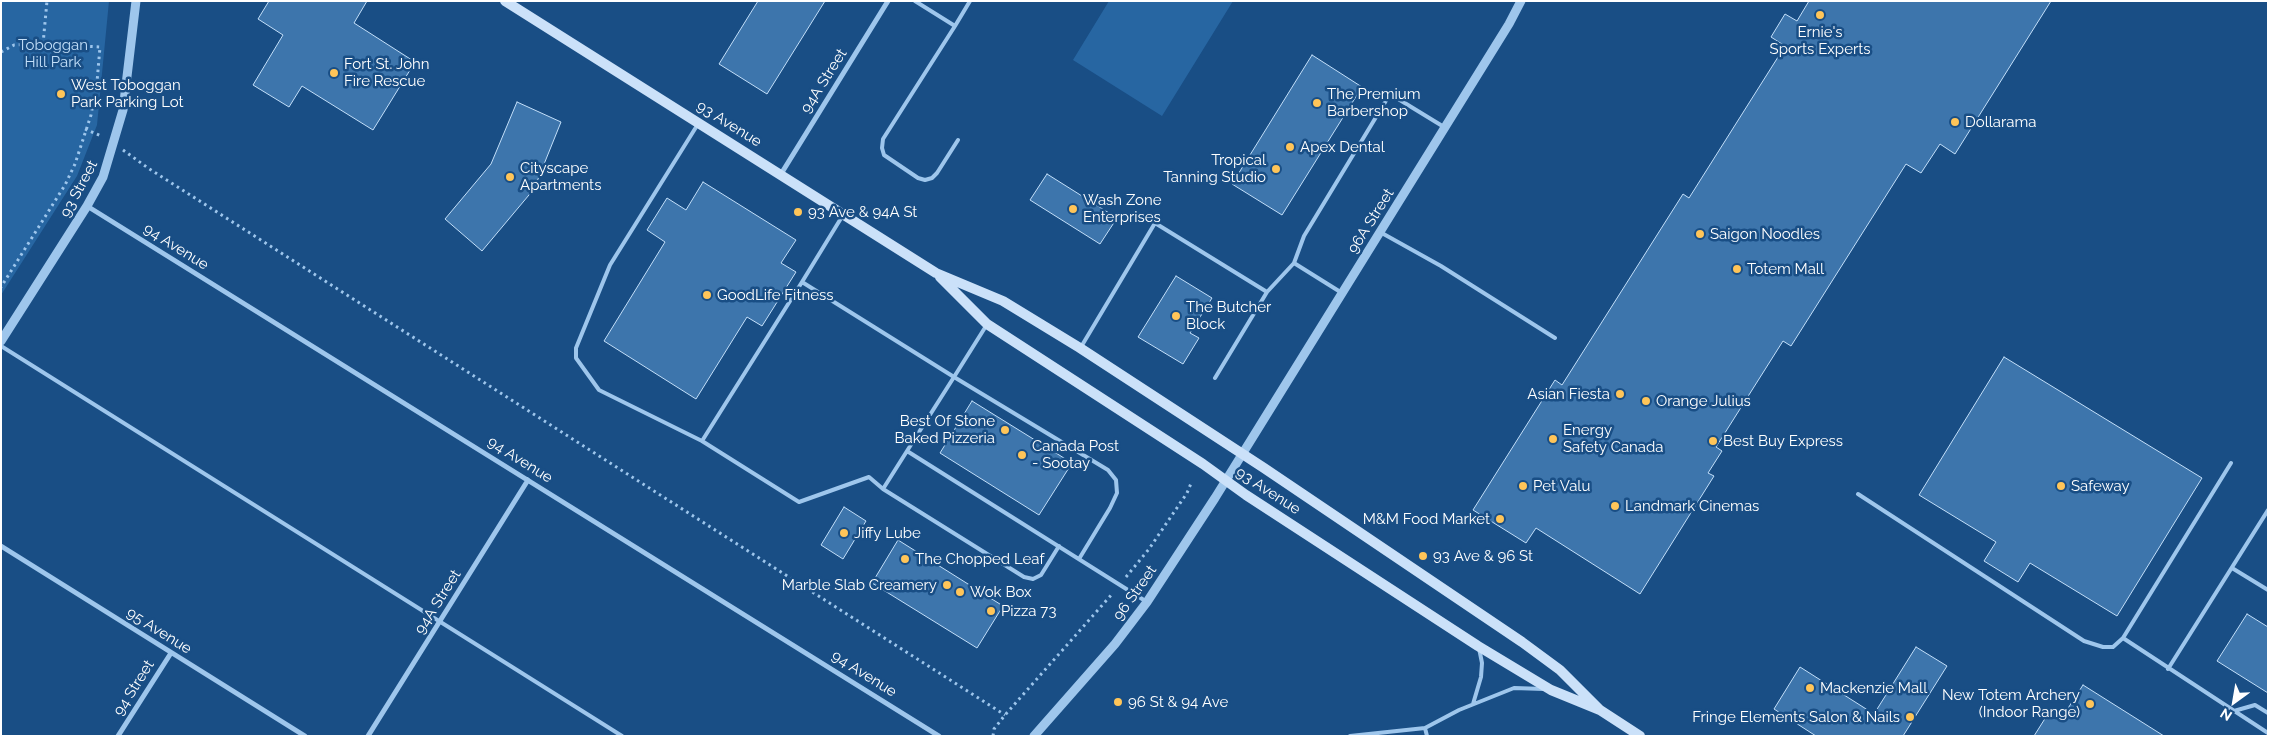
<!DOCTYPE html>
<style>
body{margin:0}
#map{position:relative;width:2269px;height:737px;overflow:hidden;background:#194e85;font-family:Raleway,sans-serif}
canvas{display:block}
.frame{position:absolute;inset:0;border:2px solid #fff;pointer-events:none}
.north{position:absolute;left:2209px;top:677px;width:50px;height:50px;-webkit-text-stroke:4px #194e85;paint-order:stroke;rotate:212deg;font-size:14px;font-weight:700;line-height:20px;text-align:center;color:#fff}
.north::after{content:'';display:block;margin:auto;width:18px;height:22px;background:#fff;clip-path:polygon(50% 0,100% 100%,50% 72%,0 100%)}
</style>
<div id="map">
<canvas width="2269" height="737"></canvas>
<div class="frame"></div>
<div class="north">N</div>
</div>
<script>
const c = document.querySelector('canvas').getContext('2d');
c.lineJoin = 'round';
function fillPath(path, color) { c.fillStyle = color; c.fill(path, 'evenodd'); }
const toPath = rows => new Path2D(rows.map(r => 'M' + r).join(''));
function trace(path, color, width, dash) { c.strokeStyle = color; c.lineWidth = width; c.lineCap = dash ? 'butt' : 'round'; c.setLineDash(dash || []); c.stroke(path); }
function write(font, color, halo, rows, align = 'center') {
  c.font = font + ' Raleway,sans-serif'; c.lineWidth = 5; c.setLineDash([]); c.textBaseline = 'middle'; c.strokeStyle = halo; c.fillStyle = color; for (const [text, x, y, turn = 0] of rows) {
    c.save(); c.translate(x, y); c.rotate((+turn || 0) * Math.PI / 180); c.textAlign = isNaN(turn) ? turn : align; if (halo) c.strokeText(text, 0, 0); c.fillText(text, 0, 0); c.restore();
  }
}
fillPath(toPath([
 [1,1,109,1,97,125,77,176,1,295],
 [1109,1,1233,1,1162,116,1073,60]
]), '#2766a2');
const building = toPath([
 [269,1,367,1,354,23,415,62,373,130,302,86,289,107,253,85,283,35,258,19,269,1],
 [758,1,825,1,767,94,719,64,758,1],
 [1809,1,2051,1,1955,154,1940,144,1921,173,1906,164,1791,346,1783,341,1716,447,1722,451,1708,473,1714,476,1640,594,1536,528,1526,543,1473,510,1555,380,1562,385,1683,194,1689,198,1785,46,1771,37,1785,14,1797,21,1809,1],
 [1312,55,1362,87,1282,215,1232,184,1312,55],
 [517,102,561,122,534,189,482,251,445,219,491,164,517,102],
 [1047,174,1117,218,1100,244,1030,200,1047,174],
 [703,182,796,240,781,263,796,272,762,326,747,317,696,399,604,341,665,242,647,230,667,198,686,210,703,182],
 [1176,276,1212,298,1190,333,1199,338,1183,364,1138,337,1176,276],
 [2004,357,2202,478,2117,616,2030,563,2018,582,1984,561,1996,542,1919,495,2004,357],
 [972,401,1072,463,1039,515,940,453,972,401],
 [844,507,866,521,843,559,821,545,844,507],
 [898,540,1003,606,977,648,872,583,898,540],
 [2247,614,2268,627,2268,693,2217,661,2247,614],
 [1916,647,1947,666,1903,736,1816,736,1774,709,1800,667,1874,714,1916,647],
 [2083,685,2164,736,2034,736,2051,709,2063,716,2083,685]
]);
fillPath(building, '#3d75ac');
trace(building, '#c3dff9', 1);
trace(toPath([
 [43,44,47,1],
 [1,52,14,45,43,44,100,47,97,82,91,115,75,164,65,185,1,287],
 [85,129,101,136],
 [123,150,148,168,1005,715],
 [1126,577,1149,549,1187,493,1192,481],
 [993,736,994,729,1005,715,1113,593]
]), '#9ec6ec', 3, [2.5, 4]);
trace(toPath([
 [915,1,955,26,970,1],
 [955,26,883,139,882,148,884,155,918,178,925,180,932,178,937,173,958,140],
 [698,124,610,265,576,348,576,358,599,390,702,441,802,282],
 [843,215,802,282,954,377,907,451,1147,602],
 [1380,232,1441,266,1555,338],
 [1294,263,1342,293],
 [1267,292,1294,263,1304,236,1390,94,1444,127],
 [986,326,954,377,1108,470,1116,480,1117,493,1110,508,1079,559],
 [1,346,622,736],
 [1081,347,1155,223,1267,292,1215,378],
 [702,441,799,502,869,477,883,489,907,451],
 [2231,463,2123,638,2268,733],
 [883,489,1024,577,1033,579,1041,575,1059,546],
 [1858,494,2084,641,2103,647,2113,647,2123,638],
 [2232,568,2268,590],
 [2168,669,2268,510],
 [1473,704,1481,677,1482,663,1479,648],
 [2234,711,2255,705,2268,713],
 [1425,728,1427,736],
 [1350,736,1425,728,1459,710,1514,688,1544,689]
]), '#9ec6ec', 4);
trace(toPath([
 [781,174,888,1],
 [87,206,939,736],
 [1,546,305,736],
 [118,736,171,653],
 [368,736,528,480]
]), '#9ec6ec', 5);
trace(toPath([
 [1,341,87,206,103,177,123,110,136,1],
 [1034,736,1115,644,1147,602,1215,498,1509,24,1521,1]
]), '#9ec6ec', 9);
trace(toPath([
 [505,1,936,273,1003,301,1080,348,1264,468,1522,642,1560,670,1600,710],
 [940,277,987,324,1203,464,1246,495,1478,646,1551,690,1600,710,1640,736]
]), '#cbe1f9', 10);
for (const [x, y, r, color] of [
 [1820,15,5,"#ffc559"],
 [334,73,5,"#ffc559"],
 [61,94,5,"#ffc559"],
 [1317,103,5,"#ffc559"],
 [1955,122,5,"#ffc559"],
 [1290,147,5,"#ffc559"],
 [1276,169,5,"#ffc559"],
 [510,177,5,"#ffc559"],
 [1073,209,5,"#ffc559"],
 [798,212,5,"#ffc559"],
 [1700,234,5,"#ffc559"],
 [1737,269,5,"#ffc559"],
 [707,295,5,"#ffc559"],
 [1176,316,5,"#ffc559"],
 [1620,394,5,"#ffc559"],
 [1646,401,5,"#ffc559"],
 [1005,430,5,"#ffc559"],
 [1553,439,5,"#ffc559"],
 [1713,441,5,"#ffc559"],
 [1022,455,5,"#ffc559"],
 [1523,486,5,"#ffc559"],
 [2061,486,5,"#ffc559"],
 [1615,506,5,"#ffc559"],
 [1500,519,5,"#ffc559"],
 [844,533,5,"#ffc559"],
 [1423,556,5,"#ffc559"],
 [905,559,5,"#ffc559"],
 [947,585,5,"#ffc559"],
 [960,592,5,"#ffc559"],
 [991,611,5,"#ffc559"],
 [1810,688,5,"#ffc559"],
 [1118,702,5,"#ffc559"],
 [2090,704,5,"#ffc559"],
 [1910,717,5,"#ffc559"]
]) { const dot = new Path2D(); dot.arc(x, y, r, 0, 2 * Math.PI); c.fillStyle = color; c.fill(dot); trace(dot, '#194e85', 2); }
write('15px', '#fff', '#194e85', [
 ["Ernie's",1820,32,"center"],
 ["Sports Experts",1820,49,"center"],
 ["Fort St. John",344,64],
 ["Fire Rescue",344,81],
 ["West Toboggan",71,85],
 ["Park Parking Lot",71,102],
 ["The Premium",1327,94],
 ["Barbershop",1327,111],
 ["Dollarama",1965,122],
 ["Apex Dental",1300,147],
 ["Tropical",1266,160,"right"],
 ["Tanning Studio",1266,177,"right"],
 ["Cityscape",520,168],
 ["Apartments",520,185],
 ["Wash Zone",1083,200],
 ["Enterprises",1083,217],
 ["93 Ave & 94A St",808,212],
 ["Saigon Noodles",1710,234],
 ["Totem Mall",1747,269],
 ["GoodLife Fitness",717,295],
 ["The Butcher",1186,307],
 ["Block",1186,324],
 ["Asian Fiesta",1610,394,"right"],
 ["Orange Julius",1656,401],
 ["Best Of Stone",995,421,"right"],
 ["Baked Pizzeria",995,438,"right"],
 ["Energy",1563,430],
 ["Safety Canada",1563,447],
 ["Best Buy Express",1723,441],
 ["Canada Post",1032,446],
 ["- Sootay",1032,463],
 ["Pet Valu",1533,486],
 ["Safeway",2071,486],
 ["Landmark Cinemas",1625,506],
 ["M&M Food Market",1490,519,"right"],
 ["Jiffy Lube",854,533],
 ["93 Ave & 96 St",1433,556],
 ["The Chopped Leaf",915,559],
 ["Marble Slab Creamery",937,585,"right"],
 ["Wok Box",970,592],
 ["Pizza 73",1001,611],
 ["Mackenzie Mall",1820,688],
 ["New Totem Archery",2080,695,"right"],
 ["(Indoor Range)",2080,712,"right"],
 ["96 St & 94 Ave",1128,702],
 ["Fringe Elements Salon & Nails",1900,717,"right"]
], 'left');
write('15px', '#c3dff9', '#194e85', [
 ["Toboggan",53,45],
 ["Hill Park",53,62]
]);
write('15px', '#fff', '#194e85', [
 ["94A Street",824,81,-58],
 ["93 Avenue",729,124,32],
 ["93 Street",79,189,-62],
 ["96A Street",1371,221,-58],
 ["94 Avenue",176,247,32],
 ["94 Avenue",520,460,32],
 ["93 Avenue",1268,491,33],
 ["96 Street",1135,593,-55],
 ["94A Street",438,602,-58],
 ["95 Avenue",159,631,32],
 ["94 Avenue",864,674,32],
 ["94 Street",134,688,-58]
]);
</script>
